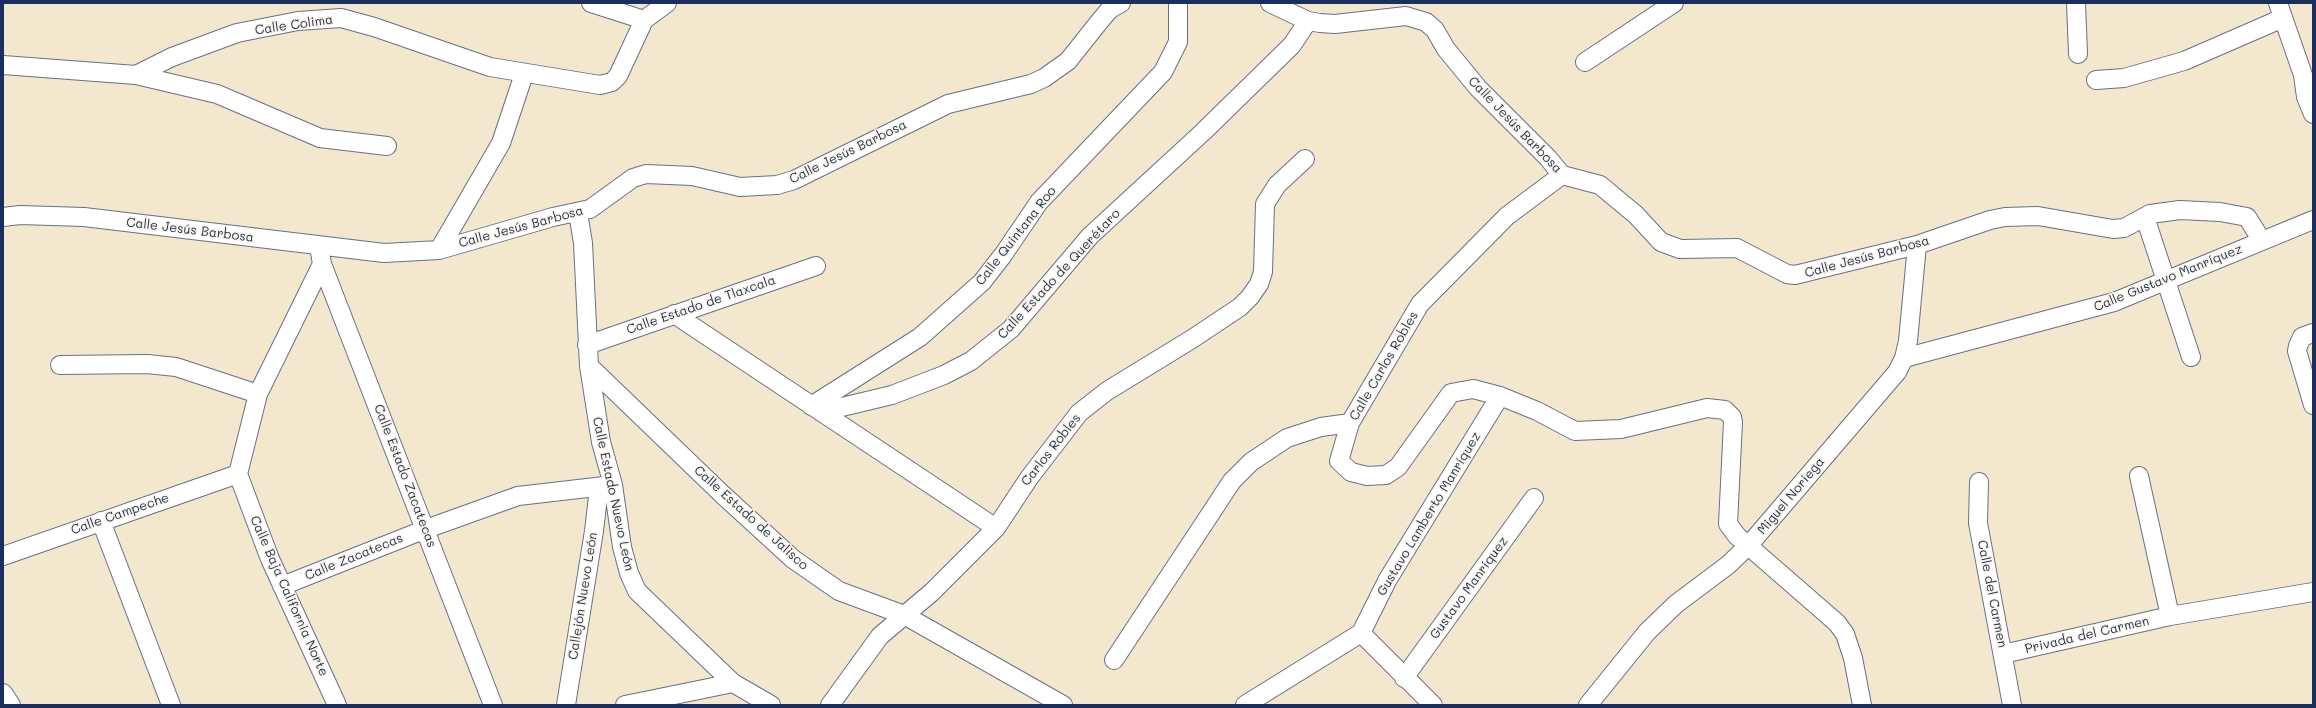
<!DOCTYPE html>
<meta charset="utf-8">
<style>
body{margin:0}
#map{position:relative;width:2316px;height:708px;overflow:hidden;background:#f3e8cd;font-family:Mali,sans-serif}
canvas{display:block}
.frame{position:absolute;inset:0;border:4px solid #1b2f5e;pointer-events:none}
</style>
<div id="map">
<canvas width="2316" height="708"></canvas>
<div class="frame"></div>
</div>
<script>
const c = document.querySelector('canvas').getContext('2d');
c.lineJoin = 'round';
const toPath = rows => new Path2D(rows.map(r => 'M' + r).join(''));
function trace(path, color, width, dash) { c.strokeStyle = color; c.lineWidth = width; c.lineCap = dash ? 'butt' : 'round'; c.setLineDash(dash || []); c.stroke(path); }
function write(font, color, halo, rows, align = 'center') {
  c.font = font + ' Mali,sans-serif'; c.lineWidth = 3; c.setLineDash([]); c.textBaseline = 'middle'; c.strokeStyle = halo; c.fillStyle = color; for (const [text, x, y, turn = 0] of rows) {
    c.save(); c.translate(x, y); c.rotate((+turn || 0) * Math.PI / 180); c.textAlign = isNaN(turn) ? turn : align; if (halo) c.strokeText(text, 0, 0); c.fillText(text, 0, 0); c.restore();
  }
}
const minor = toPath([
 [591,3,644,20],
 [1270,3,1308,21,1320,23,1335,24,1406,16,1426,22,1435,30,1446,49,1478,88,1548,158,1562,175,1600,185,1636,215,1661,242,1680,249,1737,248,1787,274,1795,275,1917,245,1990,220,2005,217,2038,216,2113,229,2124,228,2150,214,2180,210,2220,212,2247,217,2262,241],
 [2076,3,2078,54],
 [2278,3,2303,75,2306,97,2313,114],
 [1585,62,1674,3],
 [3,65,136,75,217,94,320,138,387,146],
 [136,75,172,57,237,33,298,21,341,18,374,27,490,67,600,85,612,82,618,76,644,20,667,3],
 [2096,80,2124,78,2184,61,2283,18],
 [1562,175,1507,216,1420,304,1350,423,1339,461,1351,472,1367,476,1386,475,1398,467,1451,393,1473,389,1500,396,1537,411,1575,431,1621,429,1707,408,1725,410,1732,417,1733,422,1728,524,1737,536,1837,623,1845,634,1853,658,1862,705],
 [578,213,583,243,589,366,601,442,613,485,622,547,629,573,637,591,733,683,771,705],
 [3,217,20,215,84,217,384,253,439,250,553,217,590,209,633,178,646,174,692,176,740,187,777,185,794,180,948,104,1031,84,1044,78,1068,61,1099,22,1110,9,1121,3],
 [2145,217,2191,357],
 [319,246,322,264,493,705],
 [439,250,501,143,524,74],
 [322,264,258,394,238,474,270,559,337,705],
 [674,314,996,528],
 [2313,333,2302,337,2298,346,2297,351,2313,405],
 [587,345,816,266],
 [1904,358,2114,302,2313,220],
 [60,365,147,364,176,367,258,394],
 [589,366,723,495,793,559,839,591,904,615,1063,705],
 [811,406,920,337,982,282,1003,255,1039,202,1163,72,1178,42,1178,3],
 [821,412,892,395,944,375,971,361,1011,329,1090,236,1203,132,1292,45,1308,21],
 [2139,476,2170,616],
 [1979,482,1978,523,2012,705],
 [101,521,171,705],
 [3,556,238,474],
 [282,586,426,529,518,496,613,485],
 [1361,633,1388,579,1500,396],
 [2003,654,2170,616,2313,592],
 [1114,660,1232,481,1251,462,1287,438,1321,427,1350,423],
 [1404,678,1534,498],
 [3,693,11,705],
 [566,705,594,531,599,488],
 [625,705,733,683],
 [830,705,880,636,932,592,996,528,1029,478,1079,413,1107,391,1192,339,1240,307,1250,297,1259,284,1263,272,1265,204,1277,185,1305,159],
 [1245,705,1361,633,1433,705],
 [1588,705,1647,632,1676,604,1728,565,1749,545,1897,372,1904,358,1908,341,1917,245]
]);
trace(minor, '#677085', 20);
trace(minor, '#fff', 18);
write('13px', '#1b2f5e', '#fcf5e5', [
 ["Calle Colima",294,25,-8],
 ["Calle Jesús Barbosa",1515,125,46],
 ["Calle Jesús Barbosa",848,152,-26],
 ["Calle Jesús Barbosa",521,227,-15],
 ["Calle Jesús Barbosa",190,230,7],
 ["Calle Quintana Roo",1016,236,-52],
 ["Calle Jesús Barbosa",1867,257,-15],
 ["Calle Estado de Querétaro",1059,274,-47],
 ["Calle Gustavo Manríquez",2168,278,-22],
 ["Calle Estado de Tlaxcala",701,305,-19],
 ["Calle Carlos Robles",1384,366,-60],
 ["Carlos Robles",1051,450,-52],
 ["Calle Estado Zacatecas",405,476,69],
 ["Calle Estado Nuevo León",613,494,78],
 ["Miguel Noriega",1791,496,-50],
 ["Calle Campeche",120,514,-19],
 ["Gustavo Lamberto Manríquez",1429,514,-59],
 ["Calle Estado de Jalisco",751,518,42],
 ["Calle Zacatecas",354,557,-22],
 ["Gustavo Manríquez",1469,588,-54],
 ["Calle del Carmen",1992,594,79],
 ["Calle Baja California Norte",289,596,66],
 ["Callejón Nuevo León",583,596,-81],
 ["Privada del Carmen",2087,635,-13]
]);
</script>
